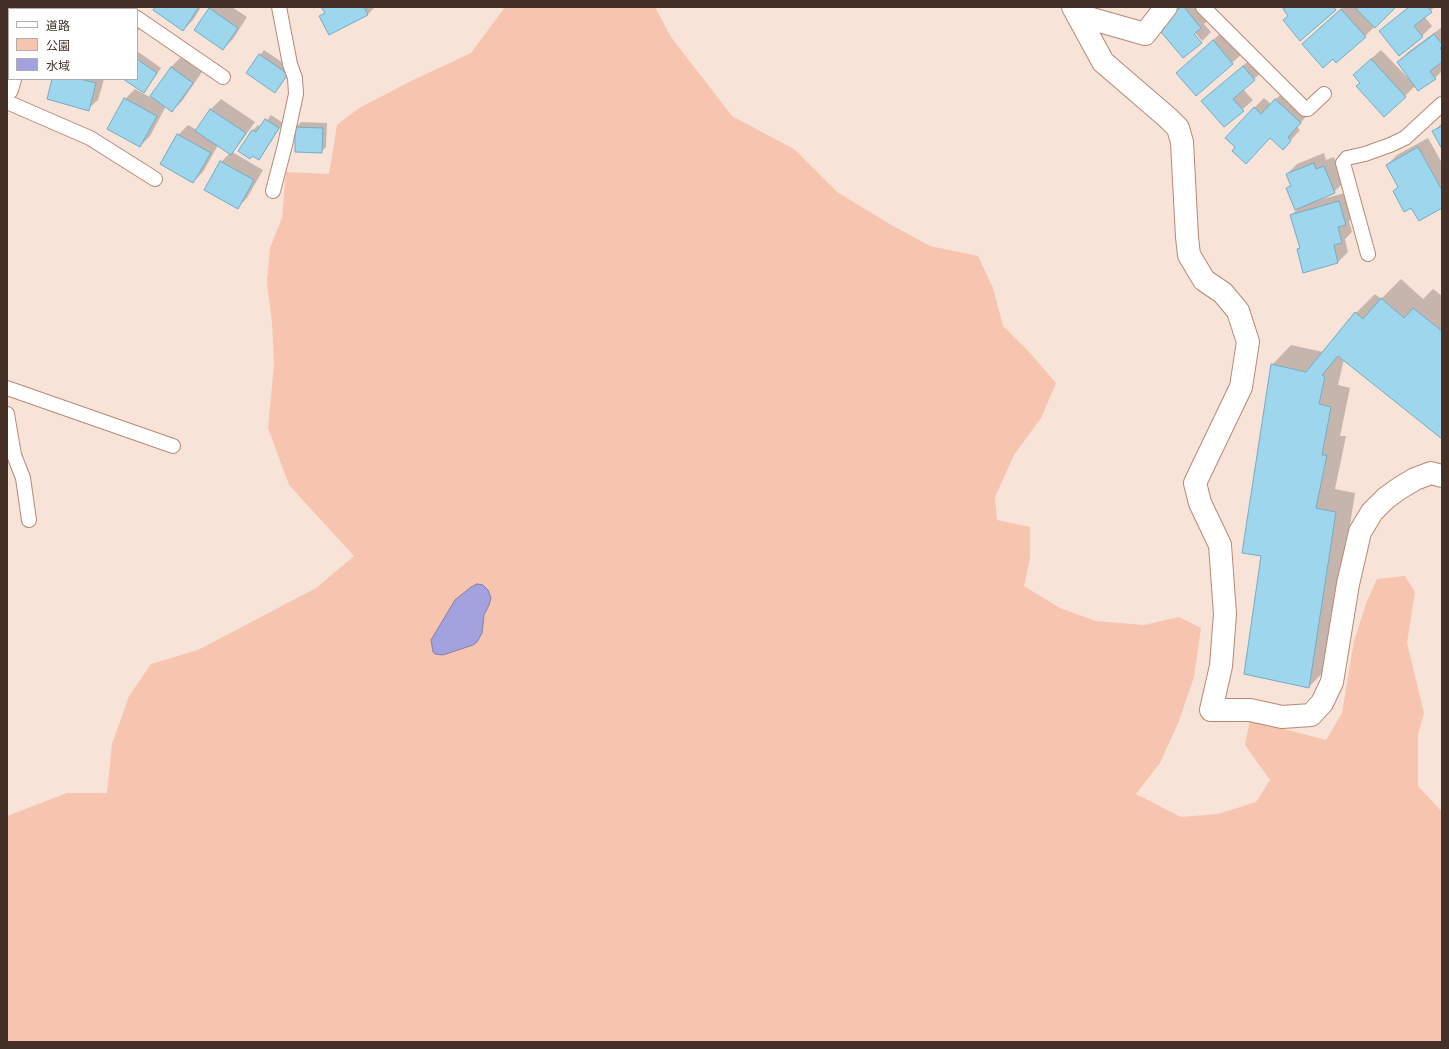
<!DOCTYPE html>
<meta charset="utf-8">
<style>
body{margin:0}
#map{position:relative;width:1449px;height:1049px;overflow:hidden;background:#f8e3d9;font-family:Arial,"Noto Sans JP",sans-serif}
canvas{display:block}
.frame{position:absolute;inset:0;border:8px solid #443027;pointer-events:none}
.legend{position:absolute;left:8px;top:8px;width:130px;height:72px;box-sizing:border-box;background:#fff;border:1px solid #b4aca9;margin:0;padding:5px 7px;list-style:none;font-size:12px;color:#443027}
.legend li{display:flex;align-items:center;gap:8px;height:20px}
.legend b{width:20px;border:1px solid #b4aca9}
</style>
<div id="map">
<canvas width="1449" height="1049"></canvas>
<div class="frame"></div>
<ul class="legend">
<li><b style="height:5px;background:#fff"></b>道路</li>
<li><b style="height:11px;background:#f7c5af"></b>公園</li>
<li><b style="height:11px;background:#a3a1de"></b>水域</li>
</ul>
</div>
<script>
const c = document.querySelector('canvas').getContext('2d');
c.lineJoin = 'round';
function fillPath(path, color) { c.fillStyle = color; c.fill(path, 'evenodd'); }
const toPath = rows => new Path2D(rows.map(r => 'M' + r).join(''));
function trace(path, color, width, dash) { c.strokeStyle = color; c.lineWidth = width; c.lineCap = dash ? 'butt' : 'round'; c.setLineDash(dash || []); c.stroke(path); }
fillPath(toPath([
 [505,7,655,7,671,37,732,116,794,149,837,192,888,223,930,246,978,256,993,288,1003,326,1031,354,1056,383,1041,418,1014,455,995,497,997,520,1030,527,1030,558,1024,586,1060,608,1096,621,1144,625,1179,617,1201,628,1194,677,1179,721,1160,763,1136,794,1181,817,1218,814,1256,802,1270,780,1245,745,1250,720,1326,740,1342,713,1354,641,1367,601,1377,579,1405,576,1415,592,1407,643,1424,713,1418,734,1418,786,1442,812,1442,1042,7,1042,7,816,67,793,107,793,112,744,129,696,151,664,198,650,238,629,316,588,354,556,289,485,268,428,274,364,272,323,267,283,270,248,282,218,286,172,329,174,337,125,359,108,411,81,471,53]
]), '#f7c5af');
const water = toPath([
 [477,584,483,585,488,590,491,598,489,605,484,615,482,633,477,642,473,645,443,655,435,654,433,652,431,640,455,600,471,587,477,584]
]);
fillPath(water, '#a3a1de');
trace(water, '#867fa7', 1);
fillPath(toPath([
 [101,7,116,7,119,9,99,9],
 [156,7,201,7,193,20,183,30],
 [212,7,232,7,247,17,233,39,223,49,196,30],
 [323,7,375,7,368,14,321,16,325,12],
 [1180,7,1202,7,1211,17,1204,24,1211,32,1202,41,1192,29,1166,27,1173,13],
 [1344,7,1395,7,1365,36,1314,34],
 [1408,7,1435,7,1424,16,1432,26,1422,36,1399,55,1381,31],
 [137,22,142,25,137,33],
 [1442,27,1442,60,1440,62,1442,64,1442,71,1435,78,1415,86,1405,96,1361,83,1364,65,1381,50,1409,79,1410,79,1398,62,1408,52],
 [1223,31,1243,53,1196,95,1177,73],
 [264,50,292,69,275,92,247,73],
 [137,51,161,68,148,87,142,93,150,97,171,67,181,57,202,72,182,101,172,111,166,106,150,136,140,146,125,99,135,89,142,93,143,92,125,79,137,79],
 [1253,57,1264,70,1243,89,1253,100,1224,126,1203,101],
 [53,79,104,79,98,100,88,109],
 [1285,90,1310,112,1297,127,1300,130,1283,149,1270,137,1236,147,1254,108,1264,98,1271,104],
 [221,99,255,122,240,143,232,152,263,170,247,198,237,208,221,162,230,153,218,145,203,172,193,182,178,135,188,125,197,130,211,109],
 [271,115,283,123,263,154,259,159,253,155,250,158,239,151,253,130,258,125,261,128],
 [301,122,327,123,326,147,321,152,296,127],
 [1442,123,1442,147,1434,131],
 [1428,138,1442,163,1442,207,1412,206,1394,191,1399,186,1387,165,1397,155],
 [1324,153,1326,160,1334,157,1344,182,1334,192,1318,199,1318,200,1349,192,1355,215,1349,221,1352,232,1345,239,1348,252,1338,262,1304,271,1298,250,1300,247,1291,215,1300,207,1287,188,1292,184,1287,174,1297,164],
 [1401,279,1423,299,1433,289,1442,296,1442,437,1344,359,1338,385,1350,388,1340,436,1346,436,1335,489,1355,493,1328,667,1309,687,1262,555,1272,365,1291,345,1323,352,1356,313,1375,294,1381,299]
]), '#0003');
const building = toPath([
 [155,7,199,7,183,31,153,10,155,7],
 [321,7,364,7,368,15,329,35,319,16,325,13,321,7],
 [1181,7,1184,7,1201,28,1194,34,1202,43,1183,58,1161,32,1165,28,1161,23,1181,7],
 [1286,7,1334,7,1336,10,1300,41,1283,20,1288,16,1283,9,1286,7],
 [1357,7,1396,7,1375,28,1356,9,1357,7],
 [1409,7,1428,7,1432,12,1414,26,1423,37,1399,56,1379,31,1409,7],
 [209,8,238,28,223,50,194,30,209,8],
 [1341,9,1366,37,1336,63,1333,59,1323,68,1302,44,1341,9],
 [1434,34,1442,44,1442,47,1440,48,1442,51,1442,62,1430,71,1436,79,1418,91,1397,62,1434,34],
 [1213,40,1233,64,1196,96,1176,73,1213,40],
 [259,54,288,74,275,93,246,73,259,54],
 [137,59,157,73,144,93,123,79,137,79,137,59],
 [1371,59,1406,97,1384,117,1356,86,1360,83,1353,75,1371,59],
 [1243,66,1255,80,1233,99,1244,111,1224,127,1201,101,1243,66],
 [171,67,193,83,172,112,150,96,171,67],
 [52,79,80,79,96,83,89,111,47,99,52,79],
 [124,98,157,116,140,147,107,129,124,98],
 [1275,99,1301,123,1288,137,1291,141,1283,150,1270,138,1246,164,1232,151,1235,147,1225,138,1254,107,1261,114,1275,99],
 [210,109,246,133,231,155,195,131,210,109],
 [265,119,279,128,259,160,252,156,250,159,238,151,252,130,256,132,265,119],
 [1442,126,1442,149,1432,131,1442,126],
 [295,127,323,128,322,153,295,152,295,127],
 [177,134,211,153,193,183,160,164,177,134],
 [1418,147,1442,190,1442,208,1419,221,1411,208,1404,212,1393,191,1398,187,1386,165,1418,147],
 [220,161,254,180,238,209,204,190,220,161],
 [1314,163,1316,169,1324,166,1335,193,1295,210,1286,188,1291,186,1286,174,1314,163],
 [1339,201,1346,225,1338,227,1342,243,1334,245,1338,263,1303,273,1297,249,1300,248,1290,215,1339,201],
 [1381,298,1404,318,1413,308,1442,331,1442,439,1338,356,1322,375,1325,377,1319,404,1331,407,1322,455,1327,455,1316,508,1336,512,1309,688,1244,674,1261,556,1242,553,1271,364,1306,372,1355,312,1363,319,1381,298]
]);
fillPath(building, '#9dd6ed');
trace(building, '#74abc2', 1);
const lane = toPath([
 [120,7,123,9],
 [1203,7,1305,109,1308,109,1324,94],
 [137,18,223,77],
 [7,102,90,138,155,179],
 [273,191,285,145,296,94,295,78,290,64,279,7],
 [1368,254,1343,163,1347,158,1365,154,1390,145,1405,138,1442,104],
 [7,388,173,446],
 [7,414,14,455,23,478,29,520]
]);
const street = toPath([
 [1073,7,1103,62,1168,118,1178,128,1182,142,1187,237,1189,255,1204,280,1223,293,1238,311,1248,342,1241,387,1195,483,1200,503,1220,545,1225,614,1221,666,1211,710,1250,710,1282,717,1311,715,1322,703,1332,682,1348,584,1360,532,1372,512,1386,498,1400,488,1415,479,1431,473,1442,476],
 [46,9,47,7],
 [1078,15,1145,34,1166,7],
 [7,89,10,79]
]);
trace(lane, '#b98873', 16);
trace(street, '#b98873', 24);
trace(lane, '#fff', 14);
trace(street, '#fff', 22);
</script>
